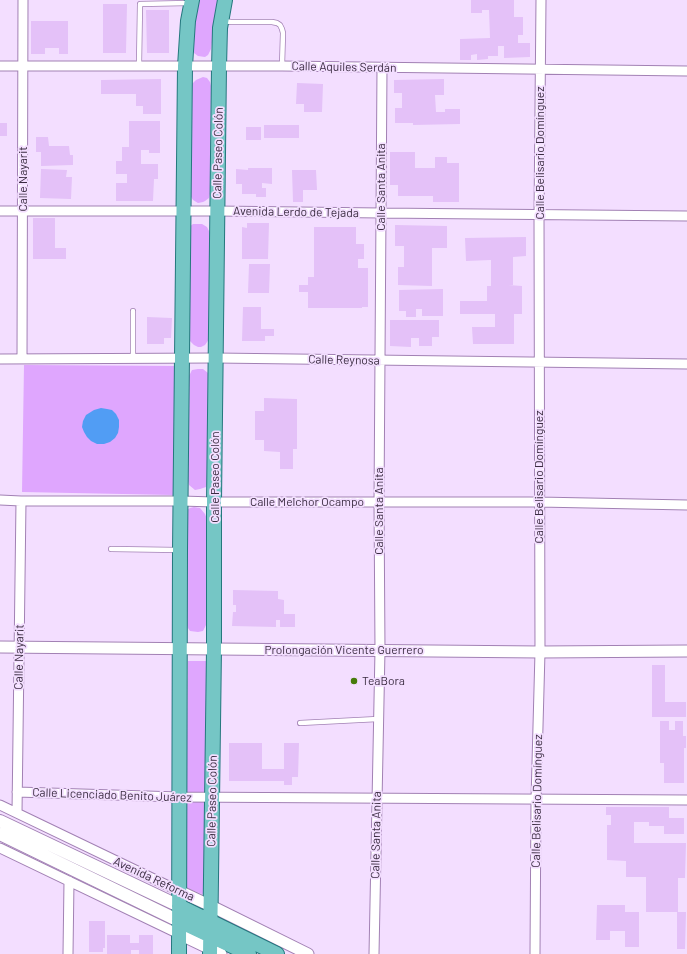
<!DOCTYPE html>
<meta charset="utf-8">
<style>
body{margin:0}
canvas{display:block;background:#f3deff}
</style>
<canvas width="687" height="954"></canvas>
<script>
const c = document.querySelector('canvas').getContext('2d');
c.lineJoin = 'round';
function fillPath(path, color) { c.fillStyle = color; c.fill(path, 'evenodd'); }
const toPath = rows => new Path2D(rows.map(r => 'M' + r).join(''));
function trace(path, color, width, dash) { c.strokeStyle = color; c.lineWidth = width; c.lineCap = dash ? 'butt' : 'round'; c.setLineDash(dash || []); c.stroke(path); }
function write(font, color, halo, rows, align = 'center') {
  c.font = font + ' Barlow,sans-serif'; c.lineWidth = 3.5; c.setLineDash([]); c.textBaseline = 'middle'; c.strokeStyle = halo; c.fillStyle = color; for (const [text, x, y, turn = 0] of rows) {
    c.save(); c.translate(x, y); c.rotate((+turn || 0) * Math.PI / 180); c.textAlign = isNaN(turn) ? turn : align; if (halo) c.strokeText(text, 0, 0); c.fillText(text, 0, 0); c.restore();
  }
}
fillPath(toPath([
 [197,0,218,0,211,49,208,55,205,57,198,56,194,53,192,48],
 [203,77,207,78,210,82,211,86,210,194,209,198,205,201,203,202,198,203,193,200,190,195,192,84,196,80],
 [193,224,202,224,207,227,210,233,209,339,205,345,201,347,198,347,194,345,189,340,189,227],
 [24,365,175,366,173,495,22,492],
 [198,369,203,369,208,373,210,378,208,481,206,487,200,489,195,490,189,485,188,481,189,376,192,370],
 [194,507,200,508,205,514,207,519,206,625,203,631,198,632,190,631,188,628,186,623,187,510,190,508],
 [188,661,209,661,209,897,185,887]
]), '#dfa6fe');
fillPath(toPath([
 [101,408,107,409,112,410,116,414,119,420,119,427,118,433,115,438,110,442,104,444,97,444,91,441,87,437,84,432,82,427,83,421,86,415,94,410]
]), '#519df4');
fillPath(toPath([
 [471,0,514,0,514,17,523,17,523,35,518,35,518,43,530,43,530,57,504,58,504,46,498,46,498,56,488,56,488,59,477,60,477,54,471,55,471,60,460,60,460,39,490,38,489,10,482,10,482,13,471,13],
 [103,4,127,4,126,53,103,53],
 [146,10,169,10,169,53,147,53],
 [31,21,68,21,68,54,59,54,59,48,45,48,45,54,31,54],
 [161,79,161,114,143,114,143,106,136,106,136,94,101,94,101,80],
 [444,79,444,95,435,95,436,112,445,112,445,109,460,109,460,124,413,125,413,123,395,123,395,108,402,108,402,93,394,93,394,80],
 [297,83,323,84,322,112,304,112,304,104,296,104],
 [129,121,160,121,160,153,149,153,149,150,141,150,141,164,158,164,158,179,154,179,153,201,116,201,116,183,127,183,127,174,116,174,116,161,122,161,122,147,129,147],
 [0,123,7,123,7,136,0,136],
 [264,125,299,125,299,138,264,138],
 [246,127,261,127,261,140,246,140],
 [36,137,48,137,49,146,69,146,70,155,73,155,73,165,41,166,41,152,36,152],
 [390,152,415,152,415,168,435,168,435,157,447,157,447,163,459,163,459,202,433,202,433,196,398,196,398,185,390,185],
 [248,168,272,168,272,184,262,183,262,188,266,188,266,197,256,197,256,194,242,194,242,184,236,184,236,169,248,170],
 [41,169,67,170,66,177,72,177,71,199,40,198],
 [292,170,316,170,317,190,303,190,303,202,293,202],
 [33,218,55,218,55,248,66,248,66,259,33,259],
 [247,223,269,223,268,259,242,259,242,227,247,228],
 [395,225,447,226,447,248,432,248,432,286,398,285,398,267,404,267,404,246,395,246],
 [314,227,356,227,356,244,364,244,364,259,358,259,358,268,368,268,368,307,362,307,362,308,308,308,308,292,299,292,299,285,308,285,308,277,314,277],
 [526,237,526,256,513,257,513,285,508,285,522,286,522,314,514,314,514,344,473,344,472,327,495,327,495,314,460,314,460,301,487,301,487,286,491,286,491,260,466,261,465,238],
 [249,264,270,264,269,293,248,293],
 [443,289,443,316,422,316,422,309,416,309,416,317,406,317,406,311,399,311,399,290],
 [243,307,261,307,261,329,274,329,274,336,265,336,265,341,242,341],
 [147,317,172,318,171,338,164,338,164,344,147,344],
 [390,320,439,320,439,337,432,337,432,346,419,346,419,338,411,338,411,347,390,346],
 [264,398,297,399,297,449,293,449,293,469,280,469,280,452,264,451,264,440,255,440,255,411,264,411],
 [233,590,278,591,278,599,284,600,284,614,295,614,295,627,280,627,280,620,276,620,276,627,232,626,233,612,236,612,236,605,233,605],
 [652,665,665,665,665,702,686,702,686,717,652,717],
 [660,721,669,721,669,730,675,730,675,721,683,721,683,736,686,736,686,748,684,748,684,783,664,783,664,763,660,763],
 [229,743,262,743,262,769,284,769,284,743,299,743,298,777,292,777,292,785,284,785,284,781,229,781],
 [606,807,669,807,669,818,684,818,684,834,664,834,664,826,649,826,649,822,634,822,634,843,686,843,685,878,678,878,678,912,646,912,646,877,626,877,626,861,607,860,607,825,611,825,611,815,606,815],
 [597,905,625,905,625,912,639,912,639,947,625,947,625,931,610,931,610,940,596,940],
 [677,912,686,912,685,949,677,949],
 [89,921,105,921,105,948,103,948,103,952,89,952],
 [107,935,130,935,130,943,139,943,139,935,153,935,153,954,139,954,139,950,131,950,131,954,107,954]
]), '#e4c1f8');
const service = toPath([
 [224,21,231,22,272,22,277,23,280,25,282,29,283,33,282,66],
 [139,66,140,4,189,3],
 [133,311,133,358],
 [111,549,179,550],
 [300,723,378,719]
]);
const minor = toPath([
 [0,66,282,66,687,71],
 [0,211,217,211,381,213,687,216],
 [0,359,216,358,687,364],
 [22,359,23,0],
 [0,500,21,501,181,501,214,502,539,502,687,505],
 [17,792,179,797,687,800],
 [0,805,179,891],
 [17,813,21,501],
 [0,848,179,934],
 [68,954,69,881],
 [374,954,380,650,379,502,382,68],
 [535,954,536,800,540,652,539,215,541,0]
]);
const tertiary = toPath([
 [0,647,540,652,687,651],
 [179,891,211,906,308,954],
 [179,934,221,954]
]);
const secondary = toPath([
 [0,821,179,906],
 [0,834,179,921]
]);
const primary = toPath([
 [179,906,277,954],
 [179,921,249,954],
 [179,954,180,550,185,66,188,21,192,0],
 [210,954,214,649,214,502,219,67,220,28,225,0]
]);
trace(service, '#a281b4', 6);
trace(minor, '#a281b4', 11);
trace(tertiary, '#a281b4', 13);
trace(secondary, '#a281b4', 14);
trace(primary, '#25787e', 16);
trace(service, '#fff', 4.5);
trace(minor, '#fff', 9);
trace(tertiary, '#fff', 11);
trace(secondary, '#fff', 12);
trace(primary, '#75c6c5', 14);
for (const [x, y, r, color] of [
 [354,681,4,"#467b0b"]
]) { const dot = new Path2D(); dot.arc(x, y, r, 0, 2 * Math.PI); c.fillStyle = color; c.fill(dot); trace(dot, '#f3deff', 1.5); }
write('12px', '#3b2d42', '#f3deff', [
 ["Calle Aquiles Serdán",344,67,1],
 ["Calle Paseo Colón",218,153,-89],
 ["Calle Belisario Domínguez",540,153,-90],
 ["Calle Nayarit",23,179,-90],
 ["Calle Santa Anita",381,187,-90],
 ["Avenida Lerdo de Tejada",296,212,1],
 ["Calle Reynosa",344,360,1],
 ["Calle Paseo Colón",215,477,-90],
 ["Calle Belisario Domínguez",539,477,-90],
 ["Calle Melchor Ocampo",307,502],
 ["Calle Santa Anita",379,511,-90],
 ["Prolongación Vicente Guerrero",344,650],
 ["Calle Nayarit",19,657,-89],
 ["Calle Licenciado Benito Juárez",112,795,2],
 ["Calle Paseo Colón",212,801,-89],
 ["Calle Belisario Domínguez",537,801,-89],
 ["Calle Santa Anita",376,835,-89],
 ["Avenida Reforma",154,879,25]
]);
write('12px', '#3b2d42', '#f3deff', [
 ["TeaBora",362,681]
], 'left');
</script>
